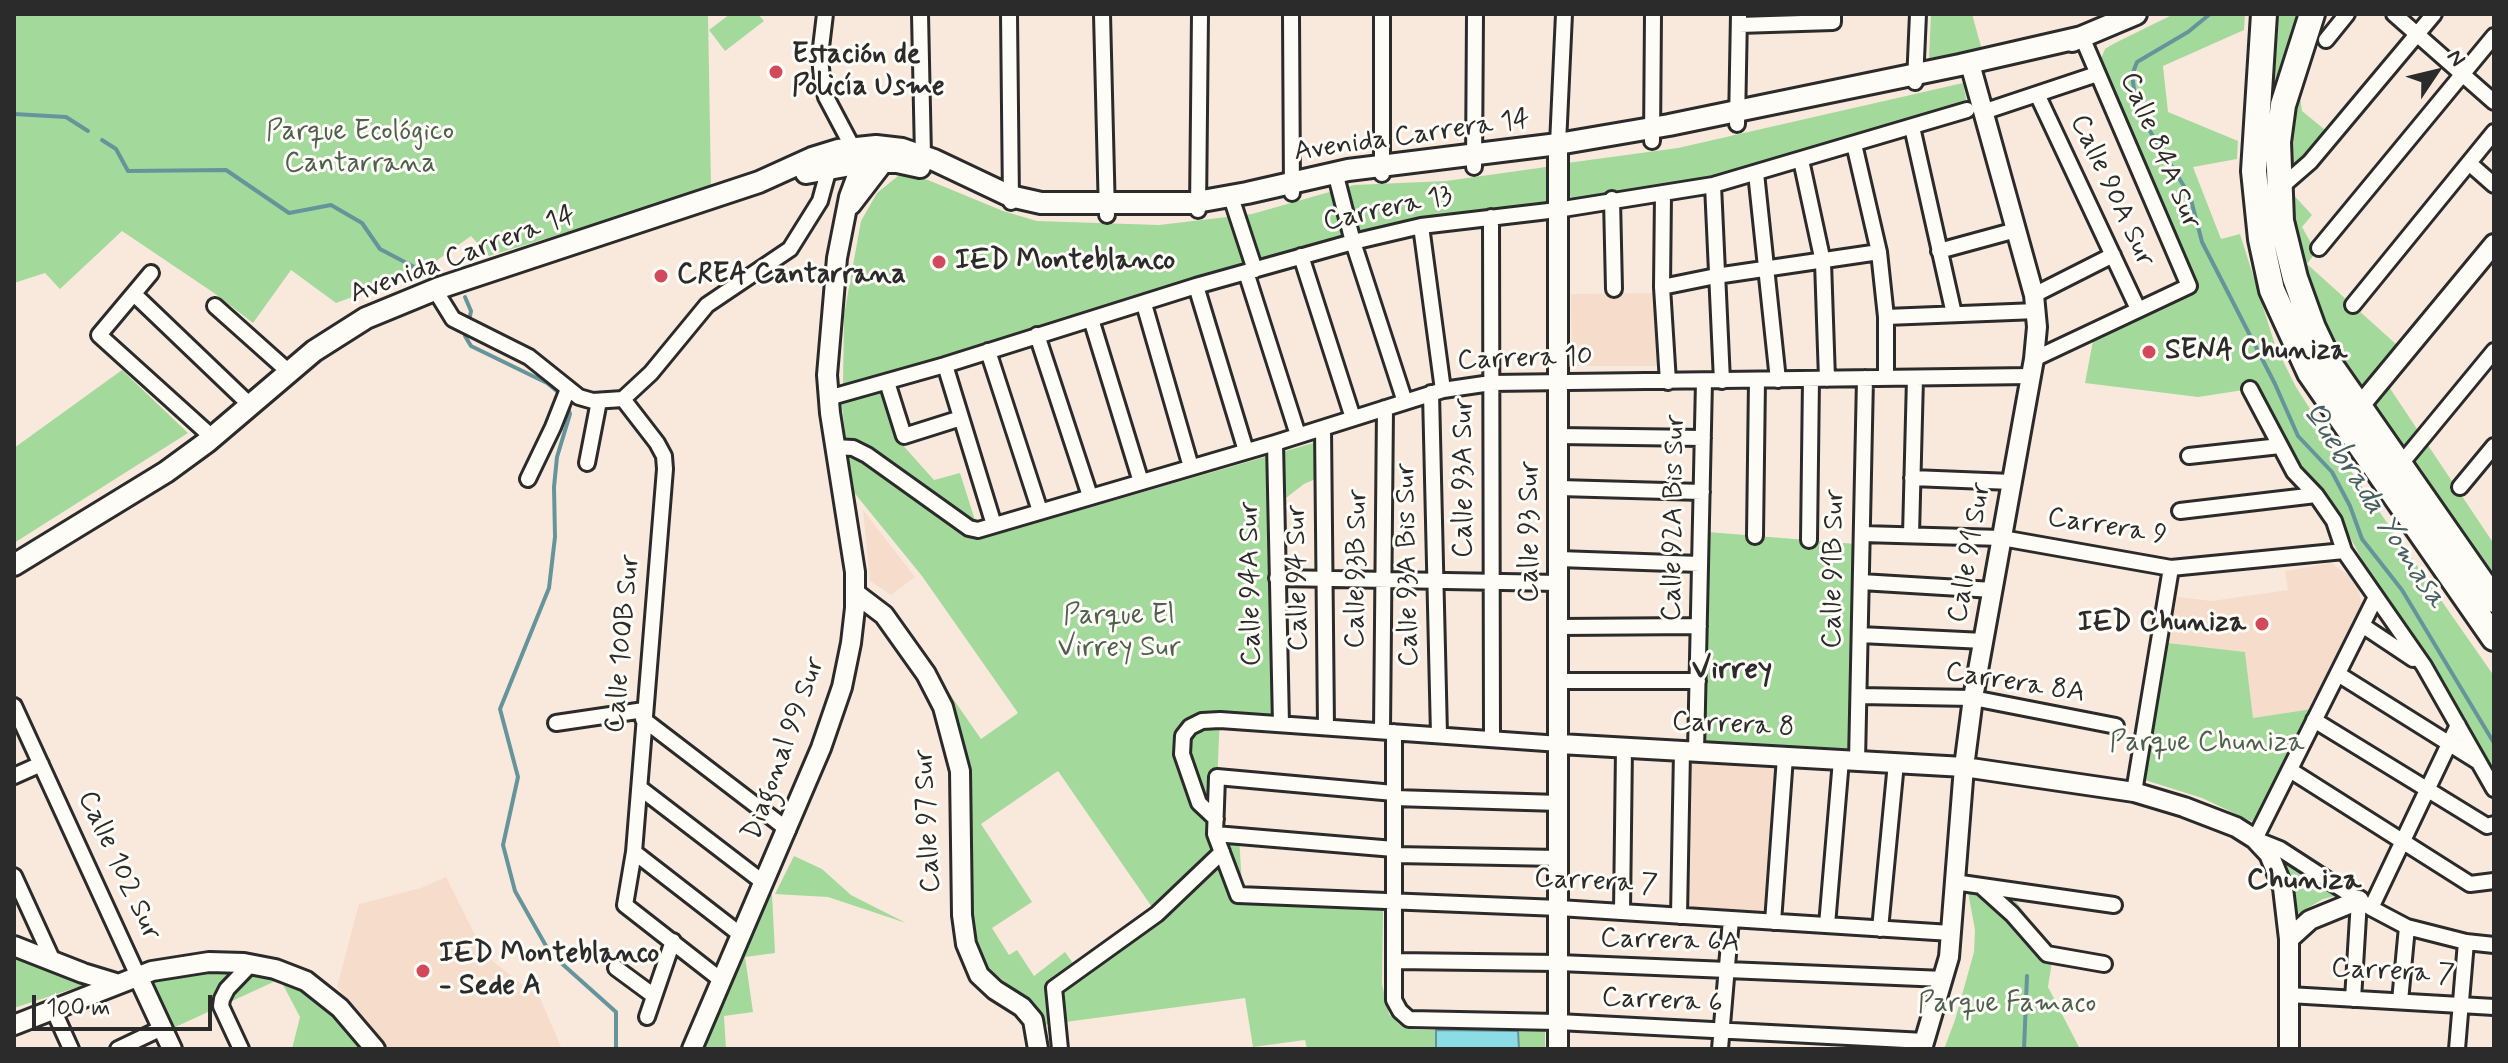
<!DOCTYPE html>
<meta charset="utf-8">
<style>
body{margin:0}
#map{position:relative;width:2508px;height:1063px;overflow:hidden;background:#f9e9dd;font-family:Mynerve,sans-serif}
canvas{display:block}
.frame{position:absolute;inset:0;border:16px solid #2b2b2b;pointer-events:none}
.north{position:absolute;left:2396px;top:32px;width:80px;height:80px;-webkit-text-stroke:6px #fdfcf7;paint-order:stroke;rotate:55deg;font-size:22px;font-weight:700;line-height:32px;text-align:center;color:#2b2b2b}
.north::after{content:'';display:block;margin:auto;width:28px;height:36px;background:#2b2b2b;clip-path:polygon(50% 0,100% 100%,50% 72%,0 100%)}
.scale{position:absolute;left:32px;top:995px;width:180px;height:36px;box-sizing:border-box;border:4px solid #2b2b2b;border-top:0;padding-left:10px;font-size:24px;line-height:28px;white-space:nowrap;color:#2b2b2b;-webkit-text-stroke:6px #fdfcf7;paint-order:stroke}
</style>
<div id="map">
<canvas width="2508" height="1063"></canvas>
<div class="frame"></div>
<div class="north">N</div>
<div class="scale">100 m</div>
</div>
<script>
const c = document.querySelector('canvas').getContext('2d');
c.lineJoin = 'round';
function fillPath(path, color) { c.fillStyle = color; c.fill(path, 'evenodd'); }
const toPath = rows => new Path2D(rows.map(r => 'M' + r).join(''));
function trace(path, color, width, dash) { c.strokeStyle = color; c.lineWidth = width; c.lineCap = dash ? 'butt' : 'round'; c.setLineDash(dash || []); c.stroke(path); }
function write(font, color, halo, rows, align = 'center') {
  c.font = font + ' Mynerve,sans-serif'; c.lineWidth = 6; c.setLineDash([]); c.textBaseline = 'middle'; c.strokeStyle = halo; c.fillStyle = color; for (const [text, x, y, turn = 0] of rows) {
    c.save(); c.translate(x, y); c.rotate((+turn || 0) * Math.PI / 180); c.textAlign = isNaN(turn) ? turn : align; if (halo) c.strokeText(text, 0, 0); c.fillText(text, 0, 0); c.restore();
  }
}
fillPath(toPath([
 [1662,293,1663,366,1572,366,1571,294],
 [863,510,915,577,891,595,870,581],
 [2331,563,2356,580,2362,604,2312,709,2253,718,2245,652,2168,643,2177,597,2212,601,2288,590,2285,571],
 [1690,760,1775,764,1769,917,1685,913],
 [446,877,485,955,540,998,562,1049,389,1049,337,987,359,904,421,888]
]), '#f6dccb');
fillPath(toPath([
 [14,14,708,14,711,188,489,256,471,236,422,271,336,303,291,270,253,323,214,293,122,231,60,289,45,273,14,283],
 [730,14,758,14,764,21,725,51,709,30],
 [1931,14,1972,14,1982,50,1929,58],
 [2174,14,2245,14,2244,30,2163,66,2168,112,2238,141,2237,159,2193,167,2221,239,2240,234,2275,345,2296,387,2337,451,2494,676,2494,771,2465,720,2373,580,2338,515,2317,484,2291,455,2250,389,2198,397,2085,383,2095,330,2189,286,2100,61,2105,49,2113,44],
 [2271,14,2299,14,2276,95,2271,133,2266,78],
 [2297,77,2302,111,2335,138,2290,191,2312,215,2302,227,2316,252,2307,264,2397,345,2358,390,2338,358,2311,300,2290,227,2287,158],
 [1963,83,1967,104,1722,179,1571,203,1567,163,1678,148],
 [1546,167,1548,206,1363,236,843,386,844,315,861,221,877,193,898,176,911,175,928,180,1003,211,1037,221,1159,225,1252,214,1354,185,1446,181],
 [122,370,188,433,14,543,14,448],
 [2389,387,2494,544,2494,581,2374,407],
 [885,389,900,442,934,480,960,473,981,539,1320,441,1320,477,1304,484,1273,508,1276,717,1220,714,1215,834,1239,836,1243,901,1383,911,1382,984,1389,1014,1400,1025,1408,1029,1420,1030,1545,1029,1545,1049,1307,1049,1305,1040,1253,1047,1245,998,1043,1025,1036,1008,1028,999,984,966,976,955,968,924,965,774,947,690,981,739,1018,713,922,576,852,490,841,399],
 [1058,771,1154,910,1075,966,1065,952,1034,976,1017,950,1009,955,992,928,1032,902,981,824],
 [1708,532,1856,544,1851,753,1703,745],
 [2168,643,2245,652,2253,718,2312,709,2257,824,2202,798,2145,780],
 [794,856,822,869,851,895,906,923,828,897,775,894],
 [2283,858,2340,895,2323,899,2296,915],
 [1968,892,2012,896,2038,931,2047,954,2053,955,2048,987,2080,1049,1944,1049,1955,1020,1974,952,1975,930],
 [767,894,772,894,775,953,745,957,753,1012,724,1016,726,1049,702,1049],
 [14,954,90,983,14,1008],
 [226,969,255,972,281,979,298,986,321,1002,344,1026,360,1049,292,1049,300,1017,280,979,171,1029,148,981,172,974]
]), '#a4d99c');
const water = toPath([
 [1436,1030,1518,1031,1519,1049,1436,1049,1436,1030]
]);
fillPath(water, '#8bdce5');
trace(water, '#65959b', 2);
trace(toPath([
 [2210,14,2188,32,2137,62,2132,75,2137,110,2190,196,2202,242,2275,384,2298,436,2332,472,2350,506,2362,539,2402,590,2494,743],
 [14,114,66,117,88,131],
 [102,140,116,149,128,171,226,170,289,213,331,205,362,223,380,249,433,277],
 [465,297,471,311,469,321],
 [465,336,471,346,547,383,558,392],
 [566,402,570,414,557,457,554,487,555,537,549,588,500,709,518,777,503,845,515,891,550,953,616,1012,616,1049],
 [2024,1049,2027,976]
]), '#65959b', 4);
const minor = toPath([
 [825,14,820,56,822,79,826,97,853,148],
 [920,14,923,156],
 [1009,14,1011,202],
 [1102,14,1107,215],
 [1291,14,1292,193],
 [2394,14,2494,102],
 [1739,25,1833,22,1833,14],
 [2326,40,2347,14],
 [1915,82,1918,14],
 [2037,94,2138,309],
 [1983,112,2097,74],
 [1737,124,1739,14],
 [1912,127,1954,314],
 [1652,141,1653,14],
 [1558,144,1564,14],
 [1854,144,1879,252,1886,317,1886,378],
 [1801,160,1823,262,1827,379],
 [2469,163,2494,185],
 [1474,167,1475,14],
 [1335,172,1353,242,1405,402],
 [1756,173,1778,380],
 [1382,174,1382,14],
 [2278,184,2287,182,2310,162,2434,14],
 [1713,185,1722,381],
 [1663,194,1662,287,1668,382],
 [1231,197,1255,270],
 [1612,199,1614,289],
 [1198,210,1200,14],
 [1491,217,1492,739],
 [1421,226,1443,390],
 [2319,248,2494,36],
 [1939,251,2016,230],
 [1301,256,1353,418],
 [1246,272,1298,435],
 [151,273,99,335,212,437],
 [1196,286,1246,451],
 [1662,287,1716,276,1879,252],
 [435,290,453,319,529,357,579,397,593,401,623,399,651,373,707,305,790,249,820,201,829,168],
 [134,294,250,405],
 [2034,295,2113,255],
 [1144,304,1191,467],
 [2353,305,2494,132],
 [215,306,289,372],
 [1886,317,2037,311],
 [1091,319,1141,482],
 [1037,335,1090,496],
 [988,351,1040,511],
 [2034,359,2189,286,2082,37],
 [945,365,994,525],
 [887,382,904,436,961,418],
 [2250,389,2294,472,2316,495,2334,521,2344,551,2424,666,2494,789],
 [1431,393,1439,735],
 [828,398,945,365,1196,286,1353,242,1421,226,1557,210,1713,185,1967,110],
 [623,399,657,443,664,456,665,469,634,852,625,905,721,980],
 [1323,428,1326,727],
 [1558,436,1703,438],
 [1275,443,1281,724],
 [834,447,853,448,867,455,969,528,978,530,1275,443,1443,390,1491,383,2031,376],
 [2189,456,2280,446],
 [587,463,599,401],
 [2400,465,2494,351],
 [1912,478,2012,482],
 [528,479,553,427,568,389],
 [2460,487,2494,446],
 [1559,488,1702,492],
 [2180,511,2316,495],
 [1862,534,2002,538,2171,568,2344,551],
 [1911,535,1915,378],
 [1755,536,1757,380],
 [1809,540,1811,379],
 [1559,559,1700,564],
 [1277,578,1559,583],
 [1861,582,1993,590],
 [2375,599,2255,839,2280,849,2371,908,2407,927,2466,942,2494,945],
 [2362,625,2413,659],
 [1559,627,1699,626],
 [1860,635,1984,641],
 [2338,674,2477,761],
 [1559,681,1698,681],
 [1859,696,1973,698,2116,726],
 [14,706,138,976],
 [643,719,788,830],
 [2314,720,2487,826,2494,824],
 [556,723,644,710],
 [1382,731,1385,408],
 [1394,732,1394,1000,1400,1011,1409,1019,1558,1022,1925,1041],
 [1696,751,1704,381],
 [1857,761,1865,378],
 [2290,770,2470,884,2494,881],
 [14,776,41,764],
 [640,788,764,883],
 [2134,792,2171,568],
 [1394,793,1217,777,1215,834,1238,895,1559,908,1951,933],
 [1394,798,1559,803],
 [1216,819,1199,803,1182,754,1183,736,1190,727,1202,721,1220,720,1560,744],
 [1215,834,1394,849],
 [634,852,741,935],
 [1394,855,1559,858],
 [14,876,52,959],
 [1954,882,2114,905],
 [1982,887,2012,914,2047,954,2104,964],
 [2371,908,2458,725],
 [1622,912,1624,748],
 [1679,916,1682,751],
 [1773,922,1785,757],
 [1827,925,1841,760],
 [1880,929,1896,763],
 [1394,961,1559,963,1944,979],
 [616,968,654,996],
 [2289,995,2494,1007],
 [2353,999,2359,900],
 [2400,1001,2407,927],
 [53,1009,71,1049],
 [647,1017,673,941],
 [118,1049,162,1028],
 [241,1049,221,1006,222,999,227,989,251,964],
 [1060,1049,1054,988,1157,914,1222,852],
 [1720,1049,1731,919],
 [2457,1049,2466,942]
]);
const tertiary = toPath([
 [1558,144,1558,1049],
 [851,205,891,153],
 [2359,407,2494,244],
 [855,593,884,615,926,674,943,707,960,771,962,915,966,944,979,975,995,990,1022,1007,1033,1020,1038,1049],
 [1560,744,1964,767,2134,792,2184,807,2236,827,2255,839,2269,854,2283,888,2289,939,2289,1049],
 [2289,939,2310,920,2359,900],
 [14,946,83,973,119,984],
 [138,976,172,1049],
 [14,1025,152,971,209,962,244,963,275,969,306,981,340,1008,375,1049],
 [692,1049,821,748,842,687,851,643,855,608,855,572,830,413,827,375,837,258,849,197,865,154],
 [1922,1049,1949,957,1964,767,1973,698,2034,359,2037,327,2034,295,1972,71]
]);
const secondary = toPath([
 [2072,41,2136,14],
 [806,173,868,162,897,162,920,167],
 [14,565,166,472,207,442,314,351,366,318,439,288,759,182,812,158,838,150,876,146,902,149,934,160,1010,196,1041,203,1191,203,1247,193,1348,170,1558,144,1669,125,1960,65,2082,37]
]);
const trunk = toPath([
 [2264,14,2254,171,2261,239,2272,290,2310,373,2494,638],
 [2312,14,2283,105,2278,142,2281,221,2295,278,2313,328,2331,366,2494,600]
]);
trace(minor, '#2b2b2b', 20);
trace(tertiary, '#2b2b2b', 24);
trace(secondary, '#2b2b2b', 26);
trace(trunk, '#2b2b2b', 30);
trace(minor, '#fdfcf7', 14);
trace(tertiary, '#fdfcf7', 18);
trace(secondary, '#fdfcf7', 20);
trace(trunk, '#fdfcf7', 24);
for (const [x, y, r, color] of [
 [776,72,8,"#d1495b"],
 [939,262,8,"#d1495b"],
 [661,276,8,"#d1495b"],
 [2149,352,8,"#d1495b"],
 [2262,624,8,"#d1495b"],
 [423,971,8,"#d1495b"]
]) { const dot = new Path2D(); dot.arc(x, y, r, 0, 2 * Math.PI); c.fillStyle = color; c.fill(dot); trace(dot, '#fdfcf7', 3); }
write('bold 28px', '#2b2b2b', '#fdfcf7', [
 ["Estación de",792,56],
 ["Policía Usme",792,88],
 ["IED Monteblanco",955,262],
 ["CREA Cantarrana",677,276],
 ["SENA Chuniza",2165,352],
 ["IED Chuniza",2246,624,"right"],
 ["IED Monteblanco",439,955],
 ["- Sede A",439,987]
], 'left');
write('28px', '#4f5f4d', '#fdfcf7', [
 ["Parque Ecológico",360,133],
 ["Cantarrana",360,165],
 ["Parque El",1119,617],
 ["Virrey Sur",1119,649],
 ["Parque Chuniza",2207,744],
 ["Parque Famaco",2007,1005]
]);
write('28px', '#2b2b2b', '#fdfcf7', [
 ["Avenida Carrera 14",1412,137,-8],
 ["Calle 84A Sur",2159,151,67],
 ["Calle 90A Sur",2111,191,65],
 ["Carrera 13",1388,210,-12],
 ["Avenida Carrera 14",463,256,-20],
 ["Carrera 10",1525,360,-2],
 ["Calle 93A Sur",1465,478,-90],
 ["Calle 92A Bis Sur",1675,518,-89],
 ["Carrera 9",2107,528,9],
 ["Calle 93 Sur",1531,532,-90],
 ["Calle 91 Sur",1971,553,-80],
 ["Calle 93A Bis Sur",1409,565,-91],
 ["Calle 93B Sur",1358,569,-89],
 ["Calle 91B Sur",1835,569,-89],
 ["Calle 94 Sur",1299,578,-91],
 ["Calle 94A Sur",1252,584,-91],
 ["Calle 100B Sur",624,644,-85],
 ["Carrera 8A",2015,684,9],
 ["Carrera 8",1733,726,3],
 ["Diagonal 99 Sur",785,749,-70],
 ["Calle 97 Sur",929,821,-93],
 ["Calle 102 Sur",118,866,65],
 ["Carrera 7",1596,883,3],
 ["Carrera 6A",1670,942,2],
 ["Carrera 7",2393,973,3],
 ["Carrera 6",1662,1002,3]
]);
write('italic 30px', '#486063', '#fdfcf7', [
 ["Quebrada Yomasa",2373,506,57]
]);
write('bold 30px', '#2b2b2b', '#fdfcf7', [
 ["Virrey",1732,671],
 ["Chuniza",2304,882]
]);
</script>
